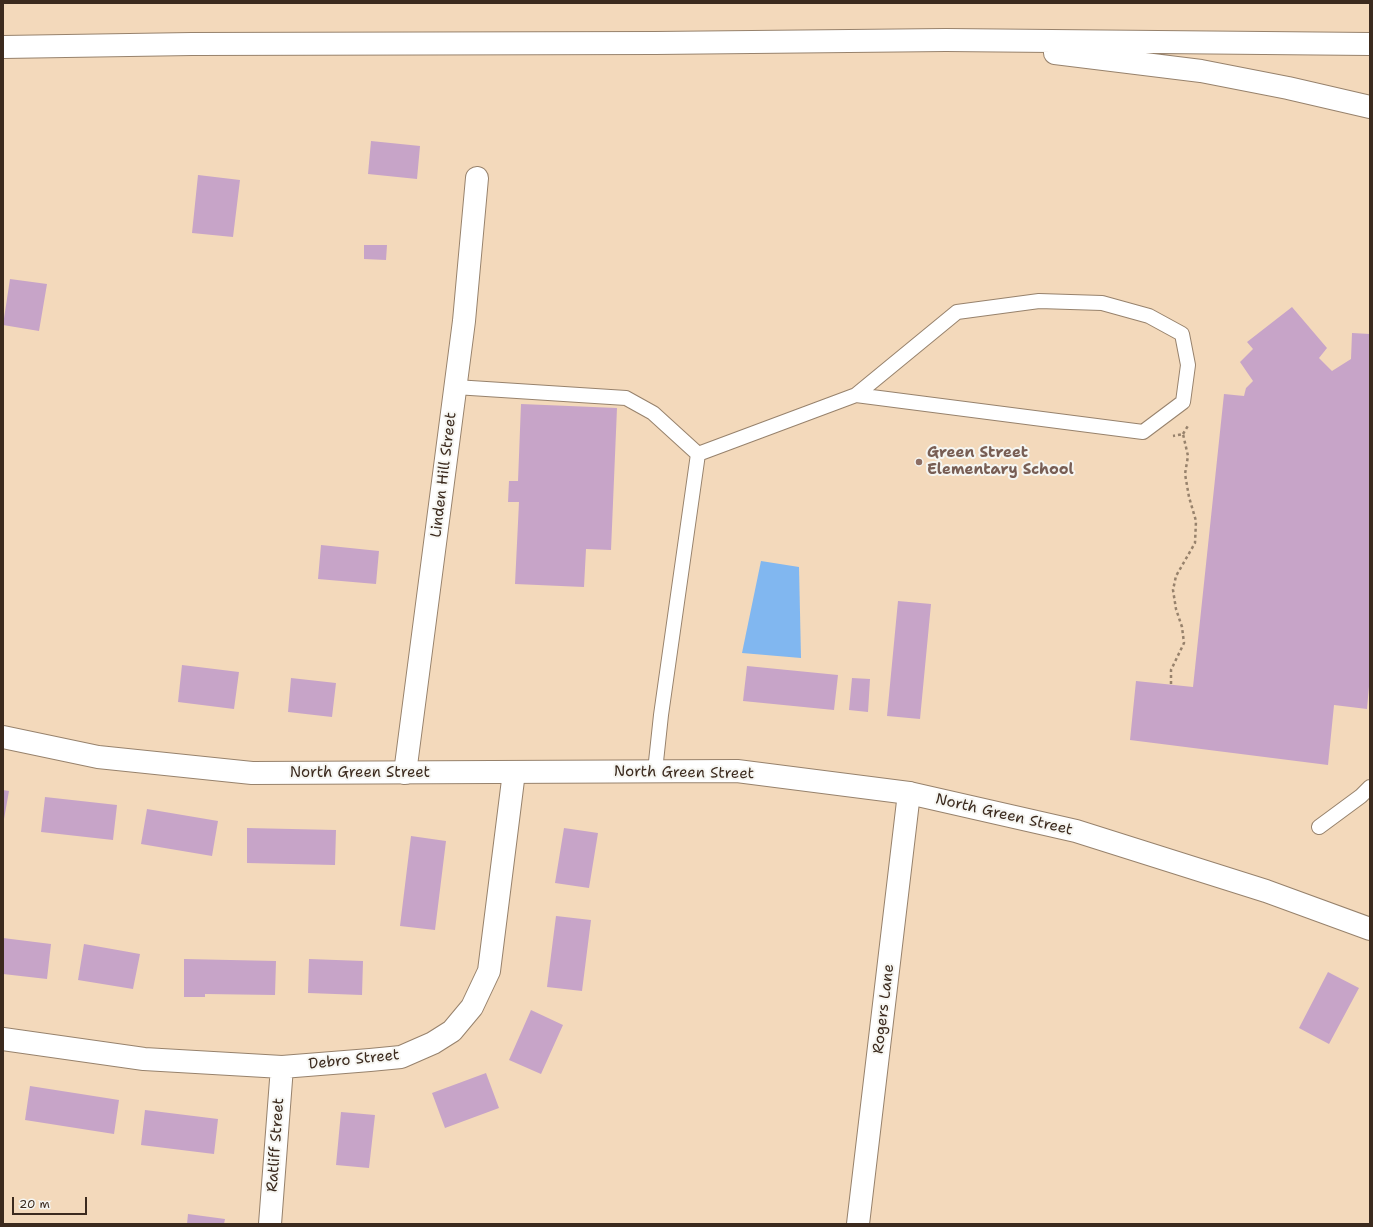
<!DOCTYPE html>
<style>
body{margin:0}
#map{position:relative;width:1373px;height:1227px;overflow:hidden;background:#f3d9bb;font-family:"Shantell Sans",sans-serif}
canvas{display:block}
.frame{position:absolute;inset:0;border:4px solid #3b2a1e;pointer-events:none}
.scale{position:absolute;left:12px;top:1197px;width:75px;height:18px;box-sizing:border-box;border:2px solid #3b2a1e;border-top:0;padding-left:5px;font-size:12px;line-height:14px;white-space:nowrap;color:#3b2a1e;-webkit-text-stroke:3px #f6f6f2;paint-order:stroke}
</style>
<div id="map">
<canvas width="1373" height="1227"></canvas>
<div class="frame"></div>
<div class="scale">20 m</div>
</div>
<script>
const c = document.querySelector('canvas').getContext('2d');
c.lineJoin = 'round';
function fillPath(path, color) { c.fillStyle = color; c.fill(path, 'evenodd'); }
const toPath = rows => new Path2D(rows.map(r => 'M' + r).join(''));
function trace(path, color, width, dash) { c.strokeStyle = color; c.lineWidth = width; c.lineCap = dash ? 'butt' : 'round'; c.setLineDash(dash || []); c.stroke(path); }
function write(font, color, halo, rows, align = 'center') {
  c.font = font + ' "Shantell Sans",sans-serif'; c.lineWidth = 4; c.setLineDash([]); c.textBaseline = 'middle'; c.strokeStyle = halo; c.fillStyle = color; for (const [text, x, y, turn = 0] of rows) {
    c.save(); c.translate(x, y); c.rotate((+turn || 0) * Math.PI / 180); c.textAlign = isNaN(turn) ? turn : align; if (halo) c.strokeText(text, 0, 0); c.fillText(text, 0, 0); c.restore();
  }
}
fillPath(toPath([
 [761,561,799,567,801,658,742,653]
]), '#81b7f0');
fillPath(toPath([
 [371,141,420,146,417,179,368,174],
 [198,175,240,180,233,237,192,233],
 [364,245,387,245,386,260,364,259],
 [10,279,47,284,39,331,3,325],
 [1292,307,1327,348,1319,358,1332,371,1351,359,1352,333,1370,334,1370,675,1367,709,1334,705,1328,765,1130,740,1136,681,1193,687,1224,394,1244,396,1246,388,1253,381,1240,362,1253,349,1247,342],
 [521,404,617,408,611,550,586,549,584,587,515,584,519,502,508,502,509,481,518,481],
 [321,545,379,551,376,584,318,579],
 [898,601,931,604,920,719,887,716],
 [182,665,239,672,234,709,178,702],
 [747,666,838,675,834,710,743,701],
 [291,678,336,683,332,717,288,712],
 [852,678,870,679,868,712,849,710],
 [3,790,9,791,4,819,3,819],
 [45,797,117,805,113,840,41,832],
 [147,809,218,821,212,856,141,844],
 [247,828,336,830,335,865,247,863],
 [564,828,598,833,589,888,555,883],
 [411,836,446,841,435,930,400,926],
 [556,916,591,920,582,991,547,987],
 [3,938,51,944,47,979,3,974],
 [84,944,140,954,133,989,78,980],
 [184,959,276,961,275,995,205,994,205,997,184,997],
 [309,959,363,961,362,995,308,993],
 [1328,972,1359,988,1329,1044,1299,1028],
 [531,1010,563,1025,541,1074,509,1060],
 [486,1073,499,1108,445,1128,432,1093],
 [30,1086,119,1100,114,1134,25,1120],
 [145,1110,218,1119,214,1154,141,1145],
 [341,1112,375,1115,369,1168,336,1165],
 [188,1214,225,1219,224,1224,187,1224]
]), '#c7a4c8');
const lane = toPath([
 [455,387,626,398,653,413,698,454],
 [655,771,661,715,698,454,856,395,1143,432,1183,402,1188,365,1182,334,1149,316,1102,303,1039,301,957,312,856,395],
 [1319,827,1361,796,1370,787]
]);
const street = toPath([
 [405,773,464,321,477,178],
 [3,1039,144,1059,282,1067,370,1060,401,1057,433,1043,452,1031,472,1007,489,971,514,772],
 [270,1224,282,1067],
 [858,1224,909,793]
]);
const secondary = toPath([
 [3,737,98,757,252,773,737,771,909,793,1076,831,1266,891,1370,929]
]);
const highway = toPath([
 [3,47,192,44,655,43,946,40,1370,44],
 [1055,53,1201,71,1288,88,1370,107]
]);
trace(lane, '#97826c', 16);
trace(street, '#97826c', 24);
trace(secondary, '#97826c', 24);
trace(highway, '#97826c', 24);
trace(toPath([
 [1183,434,1189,424],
 [1171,684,1171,670,1184,643,1182,627,1176,609,1173,590,1176,576,1195,543,1196,521,1189,497,1185,474,1188,456,1183,434,1173,436]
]), '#97826c', 2.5, [3, 3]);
trace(lane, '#fff', 14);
trace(street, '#fff', 22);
trace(secondary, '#fff', 22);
trace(highway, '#fff', 22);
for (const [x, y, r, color] of [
 [919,462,4,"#8d6e63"]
]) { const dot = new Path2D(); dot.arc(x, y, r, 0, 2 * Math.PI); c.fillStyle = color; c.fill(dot); trace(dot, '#f6f6f2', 1.5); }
write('bold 15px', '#785e54', '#f6f6f2', [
 ["Green Street",927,453],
 ["Elementary School",927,470]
], 'left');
write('15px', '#3b2a1e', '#f6f6f2', [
 ["Linden Hill Street",444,475,-83],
 ["North Green Street",360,773],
 ["North Green Street",684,773,1],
 ["North Green Street",1004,815,13],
 ["Rogers Lane",884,1009,-83],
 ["Debro Street",354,1060,-6],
 ["Ratliff Street",276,1145,-86]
]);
</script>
